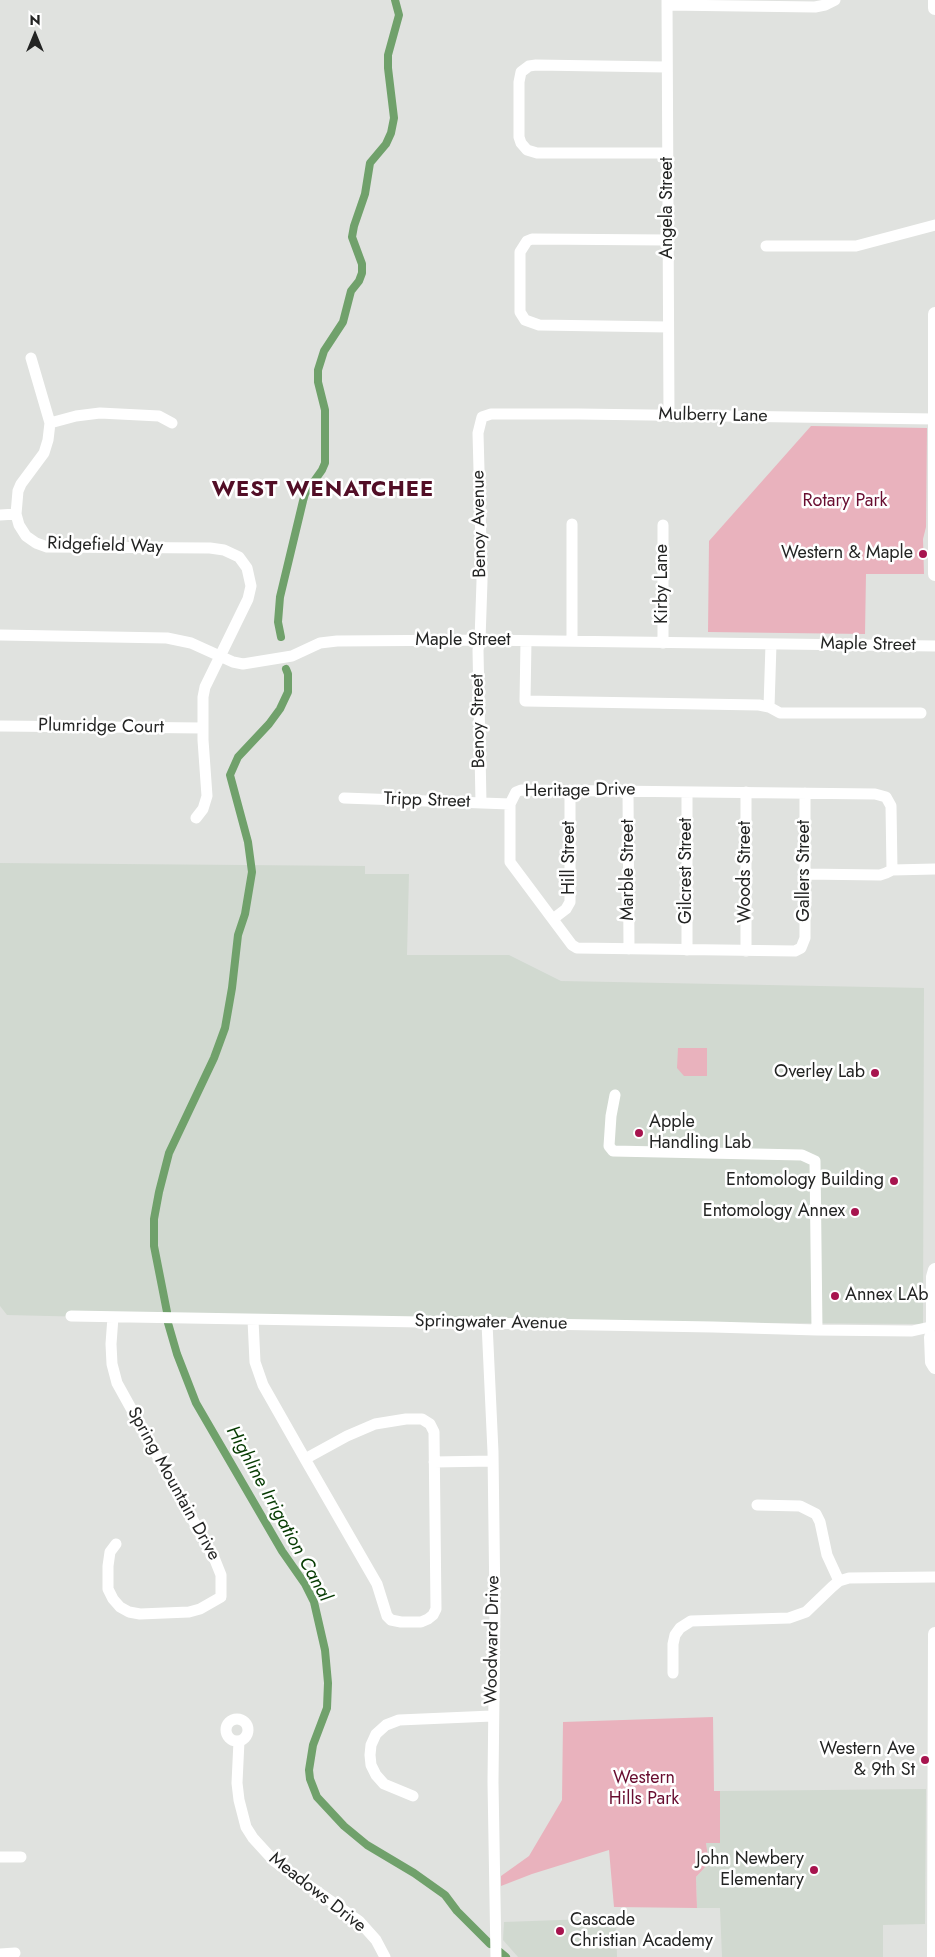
<!DOCTYPE html>
<style>
body{margin:0}
#map{position:relative;width:935px;height:1957px;overflow:hidden;background:#e0e2df;font-family:Jost,sans-serif}
canvas{display:block}
.north{position:absolute;left:10px;top:10px;width:50px;height:50px;-webkit-text-stroke:4px #fff;paint-order:stroke;rotate:0deg;font-size:14px;font-weight:700;line-height:20px;text-align:center;color:#232423}
.north::after{content:'';display:block;margin:auto;width:18px;height:22px;background:#232423;clip-path:polygon(50% 0,100% 100%,50% 72%,0 100%)}
</style>
<div id="map">
<canvas width="935" height="1957"></canvas>
<div class="north">N</div>
</div>
<script>
const c = document.querySelector('canvas').getContext('2d');
c.lineJoin = 'round';
function fillPath(path, color) { c.fillStyle = color; c.fill(path, 'evenodd'); }
const toPath = rows => new Path2D(rows.map(r => 'M' + r).join(''));
function trace(path, color, width, dash) { c.strokeStyle = color; c.lineWidth = width; c.lineCap = dash ? 'butt' : 'round'; c.setLineDash(dash || []); c.stroke(path); }
function write(font, color, halo, rows, align = 'center') {
  c.font = font + ' Jost,sans-serif'; c.lineWidth = 5; c.setLineDash([]); c.textBaseline = 'middle'; c.strokeStyle = halo; c.fillStyle = color; for (const [text, x, y, turn = 0] of rows) {
    c.save(); c.translate(x, y); c.rotate((+turn || 0) * Math.PI / 180); c.textAlign = isNaN(turn) ? turn : align; if (halo) c.strokeText(text, 0, 0); c.fillText(text, 0, 0); c.restore();
  }
}
fillPath(toPath([
 [0,863,365,866,365,874,409,874,407,955,509,955,561,981,924,988,923,1324,174,1319,7,1315,0,1306],
 [926,1789,925,1924,883,1925,883,1957,722,1957,720,1908,697,1908,696,1877,709,1863,706,1843,720,1843,720,1791],
 [616,1918,617,1957,518,1957,503,1940,504,1922]
]), '#d1d9d0');
fillPath(toPath([
 [811,426,927,428,926,527,923,539,924,574,866,574,865,634,708,632,709,541],
 [678,1048,707,1048,707,1076,684,1076,677,1068],
 [713,1717,714,1791,720,1791,720,1843,706,1843,709,1863,696,1877,697,1908,614,1907,609,1850,532,1874,501,1886,501,1876,529,1856,562,1800,563,1722]
]), '#e9b2bd');
trace(toPath([
 [281,637,278,622,280,597,303,501,305,494,322,470,325,463,325,410,318,382,318,370,324,351,343,322,351,291,359,281,362,273,362,264,352,237,354,226,365,194,370,163,386,144,391,133,394,118,388,68,388,55,399,15,395,0],
 [167,1312,154,1246,154,1219,159,1192,169,1153,214,1058,225,1028,232,988,238,935,245,914,252,872,248,842,230,775,238,757,269,724,280,709,288,692,288,674,286,669],
 [168,1323,177,1354,196,1403,282,1551,305,1584,314,1602,325,1650,328,1683,327,1708,313,1745,309,1770,310,1779,317,1797,344,1826,367,1845,414,1873,445,1895,457,1911,490,1944],
 [500,1952,506,1957]
]), '#70a16b', 8);
trace(toPath([
 [667,0,669,415],
 [667,5,815,7,825,5,835,0],
 [666,67,536,65,529,66,521,72,519,82,519,137,521,143,527,150,537,153,667,153],
 [668,240,532,239,527,241,520,252,520,312,525,320,539,325,668,327],
 [766,246,856,246,935,225],
 [31,358,50,423,48,440,44,453,21,484,18,491,16,514,19,525,26,536,36,543,47,547,210,548,224,550,239,557,247,568,251,586,248,599,205,687,203,697,203,740,207,796,203,809,196,818],
 [50,423,76,416,100,413,159,416,172,423],
 [0,515,16,514],
 [663,525,663,643],
 [0,635,167,638,191,643,233,662,243,664,292,656,320,643,337,641,480,640,935,646],
 [526,641,525,701,759,705,769,707],
 [572,641,572,524],
 [771,644,769,707,780,713,921,713],
 [0,726,203,728],
 [628,790,629,949],
 [687,792,687,950],
 [746,792,746,951],
 [805,793,805,938,801,948,795,951,577,948,572,945,510,862,510,804,516,792,521,790,875,794,886,797,891,806,892,870],
 [344,798,510,804],
 [481,803,478,650,480,640,482,581,478,433,482,417,491,414,579,414,935,419],
 [805,874,880,875,886,873,892,870,935,869],
 [553,919,566,909,570,902,570,790],
 [615,1095,611,1116,609,1146,613,1151,802,1155,815,1161,817,1330],
 [71,1316,713,1327,817,1330,912,1331,930,1327],
 [113,1317,111,1344,112,1364,117,1383,215,1560,221,1575,221,1597,200,1609,189,1612,140,1614,129,1612,120,1607,113,1599,108,1589,108,1566,110,1552,116,1544],
 [253,1320,255,1362,263,1385,305,1459,377,1584,387,1616,391,1620,401,1622,421,1622,428,1619,433,1615,436,1609,434,1432,430,1424,422,1419,406,1419,375,1424,347,1436,305,1459],
 [487,1323,493,1452,495,1608,493,1782,496,1957],
 [434,1462,493,1461],
 [757,1505,800,1506,816,1514,820,1522,827,1555,839,1581],
 [673,1673,673,1644,675,1635,680,1628,691,1621,789,1618,806,1612,832,1587,839,1581,849,1578,935,1577],
 '226 1730a11 11 0 1 1 22 0a11 11 0 1 1-22 0Z',
 [239,1741,237,1783,239,1800,246,1827,253,1838,274,1861,359,1921,376,1940,385,1957],
 [413,1796,384,1784,376,1775,371,1765,370,1755,371,1745,376,1734,386,1725,399,1720,492,1716],
 [0,1857,21,1857],
 [0,1954,15,1953]
]), '#fff', 11);
trace(toPath([
 [935,0,935,8],
 [935,314,935,574],
 [933,1324,933,1277,935,1270],
 [931,1337,932,1362,935,1367],
 [934,1957,935,1634]
]), '#fff', 14);
for (const [x, y, r, color] of [
 [923,554,5,"#a7144e"],
 [875,1073,5,"#a7144e"],
 [639,1133,5,"#a7144e"],
 [894,1181,5,"#a7144e"],
 [855,1212,5,"#a7144e"],
 [835,1296,5,"#a7144e"],
 [925,1760,5,"#a7144e"],
 [814,1870,5,"#a7144e"],
 [560,1931,5,"#a7144e"]
]) { const dot = new Path2D(); dot.arc(x, y, r, 0, 2 * Math.PI); c.fillStyle = color; c.fill(dot); trace(dot, '#fff', 2); }
write('18px', '#232423', '#fff', [
 ["Angela Street",668,208,-90],
 ["Mulberry Lane",713,416,1],
 ["Benoy Avenue",480,524,-91],
 ["Ridgefield Way",105,546,2],
 ["Kirby Lane",663,584,-90],
 ["Maple Street",463,641],
 ["Maple Street",868,645,1],
 ["Benoy Street",479,721,-91],
 ["Plumridge Court",101,727,1],
 ["Heritage Drive",580,791,-1],
 ["Tripp Street",427,801,2],
 ["Hill Street",570,858,-90],
 ["Marble Street",629,870,-90],
 ["Gilcrest Street",687,871,-90],
 ["Gallers Street",805,871,-90],
 ["Woods Street",746,872,-90],
 ["Springwater Avenue",491,1323,1],
 ["Spring Mountain Drive",173,1484,61],
 ["Woodward Drive",493,1640,-89],
 ["Meadows Drive",317,1893,38]
]);
write('18px', '#680d30', '#fff', [
 ["Rotary Park",845,502],
 ["Western",644,1779],
 ["Hills Park",644,1800]
]);
write('18px', '#232423', '#fff', [
 ["Western & Maple",913,554],
 ["Overley Lab",865,1073],
 ["Apple",649,1123,"left"],
 ["Handling Lab",649,1144,"left"],
 ["Entomology Building",884,1181],
 ["Entomology Annex",845,1212],
 ["Annex LAb",845,1296,"left"],
 ["Western Ave",915,1750],
 ["& 9th St",915,1771],
 ["John Newbery",804,1860],
 ["Elementary",804,1881],
 ["Cascade",570,1921,"left"],
 ["Christian Academy",570,1942,"left"]
], 'right');
write('italic 19px', '#063b02', '#fff', [
 ["Highline Irrigation Canal",278,1514,61]
]);
c.letterSpacing = '1px';
write('bold 22px', '#520e26', '#fff', [
 ["WEST WENATCHEE",323,491]
]);
c.letterSpacing = '0px';
</script>
